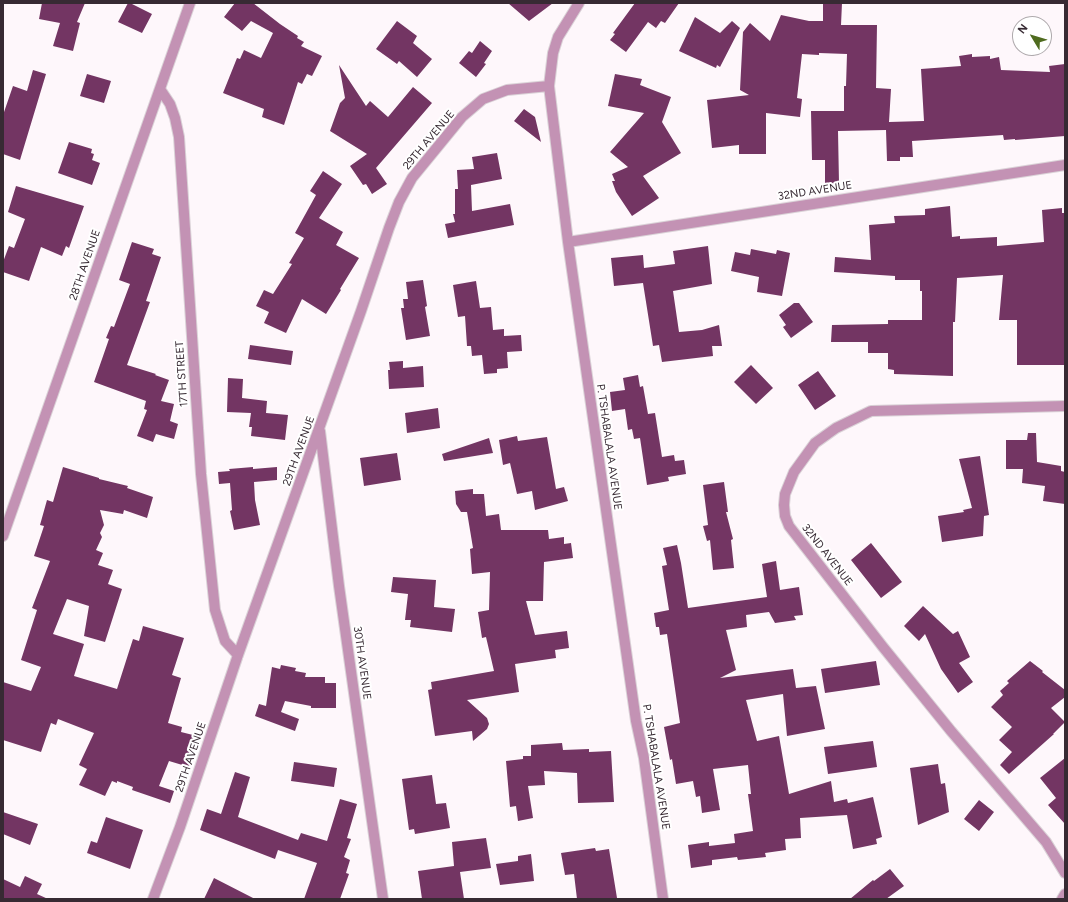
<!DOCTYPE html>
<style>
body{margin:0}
#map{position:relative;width:1068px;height:902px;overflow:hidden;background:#fef7fb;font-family:Figtree,sans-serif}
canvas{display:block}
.frame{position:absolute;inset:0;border:4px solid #372a33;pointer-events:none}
.north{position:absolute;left:1012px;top:16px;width:40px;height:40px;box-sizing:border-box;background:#fff;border:1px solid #afaaad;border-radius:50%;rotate:308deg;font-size:11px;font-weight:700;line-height:16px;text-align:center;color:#372a33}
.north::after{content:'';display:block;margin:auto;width:14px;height:18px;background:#4f6b1f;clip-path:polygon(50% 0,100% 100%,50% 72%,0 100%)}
</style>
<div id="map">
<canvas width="1068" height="902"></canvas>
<div class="frame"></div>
<div class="north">N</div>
</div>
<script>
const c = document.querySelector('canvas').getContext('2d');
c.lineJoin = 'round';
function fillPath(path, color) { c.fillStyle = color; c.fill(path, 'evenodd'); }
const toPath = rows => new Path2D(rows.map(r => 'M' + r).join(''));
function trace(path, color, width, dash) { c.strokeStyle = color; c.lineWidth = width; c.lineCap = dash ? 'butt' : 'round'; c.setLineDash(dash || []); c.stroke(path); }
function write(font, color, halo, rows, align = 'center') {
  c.font = font + ' Figtree,sans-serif'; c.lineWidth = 4; c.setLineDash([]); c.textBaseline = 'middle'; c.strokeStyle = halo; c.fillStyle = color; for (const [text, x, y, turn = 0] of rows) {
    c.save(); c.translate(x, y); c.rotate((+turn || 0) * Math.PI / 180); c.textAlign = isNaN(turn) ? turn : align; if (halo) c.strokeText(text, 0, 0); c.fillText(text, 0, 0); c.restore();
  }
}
fillPath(toPath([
 [42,3,85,3,77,22,80,23,73,51,53,46,60,23,39,19],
 [128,3,130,3,152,14,142,33,118,22],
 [235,3,253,3,280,24,298,36,297,38,304,42,301,46,322,56,312,76,307,74,302,84,298,82,284,125,262,117,264,109,223,93,237,58,240,59,244,50,261,58,273,33,251,21,242,31,224,17],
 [508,3,553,3,529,21],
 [635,3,679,3,665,23,661,21,656,28,648,22,626,52,610,40,615,34,613,33],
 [823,3,842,3,841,25,877,25,876,88,891,89,889,122,924,121,921,69,961,66,959,56,972,54,972,57,990,56,990,59,999,57,1001,70,1050,72,1049,66,1065,64,1065,136,1015,140,1015,139,1004,140,1003,135,912,141,913,157,900,157,900,161,887,161,886,130,838,131,839,183,825,184,825,160,812,160,811,111,844,111,844,86,846,86,847,54,819,53,819,55,802,54,797,98,802,99,800,117,766,113,766,154,739,154,739,145,712,148,707,100,749,95,740,90,743,32,750,23,770,41,781,15,809,21,823,21],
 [695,17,720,33,732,21,740,28,720,67,717,65,716,68,679,51],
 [397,21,417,36,413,43,432,59,417,77,399,61,397,64,376,49],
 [480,41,492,51,484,63,486,64,476,77,459,63,469,51,472,53],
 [339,65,366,106,370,101,388,117,413,87,432,103,376,168,387,184,372,194,366,184,363,185,350,166,367,154,330,131,340,103,345,98],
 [33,70,46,74,20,160,3,154,3,115,13,86,27,91],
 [87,74,111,81,104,103,80,96],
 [615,74,642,79,640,85,671,97,662,122,681,153,643,176,659,198,632,216,616,192,612,181,615,181,612,174,628,167,610,152,644,113,608,106],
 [524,109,535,117,541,142,514,121],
 [69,142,92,149,91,153,94,154,92,160,100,163,92,185,58,173],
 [497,153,502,179,471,185,472,211,510,204,514,225,448,238,445,224,455,222,453,214,455,214,455,189,458,189,457,170,474,169,472,157],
 [323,171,342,184,319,218,343,232,336,245,359,258,340,289,341,290,326,314,302,299,286,333,264,323,269,312,256,306,264,290,273,294,292,264,289,263,304,238,295,233,316,195,310,191],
 [16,186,84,206,69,248,66,246,62,256,41,247,29,281,3,272,3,262,9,246,14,248,25,219,8,212],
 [950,206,952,237,960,236,960,239,997,237,997,246,1044,242,1042,210,1062,208,1062,213,1065,213,1065,365,1017,365,1017,320,999,320,1003,275,957,278,955,322,953,322,953,376,894,374,894,370,888,369,888,353,868,353,868,342,831,342,832,325,888,324,888,320,922,320,922,291,920,291,920,280,895,280,895,276,834,272,835,257,871,260,869,225,895,223,894,216,925,215,925,209],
 [132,242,154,249,152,254,161,257,146,301,150,302,127,365,156,374,155,375,169,380,161,401,174,404,170,421,178,424,174,439,156,434,153,442,137,436,147,410,144,409,146,401,94,382,109,339,106,338,111,326,114,327,130,284,119,280],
 [708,246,712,284,673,291,679,332,702,330,719,325,722,346,712,346,713,356,662,362,659,345,653,346,643,283,614,286,611,258,643,255,644,268,675,264,673,251],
 [751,249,776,254,777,250,790,253,782,296,757,292,759,277,731,271,735,252,750,255],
 [423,280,427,306,425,307,430,336,406,340,401,308,404,308,403,299,408,299,406,282],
 [476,281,480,308,491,307,493,330,504,329,504,336,521,335,522,351,507,352,508,368,497,369,497,373,484,374,482,355,472,356,471,346,467,346,465,316,458,317,453,285],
 [794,303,799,303,813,322,791,338,783,327,786,325,779,315],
 [250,345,293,351,291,365,248,359],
 [403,361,403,368,423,366,424,387,389,389,388,370,390,370,389,362],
 [751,365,773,388,756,404,734,382],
 [818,371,836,396,815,410,798,385],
 [638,375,640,387,643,386,648,414,655,413,662,457,674,455,675,461,684,460,686,474,668,477,669,481,647,485,640,438,634,439,632,429,628,430,625,409,612,411,610,392,625,390,623,378],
 [228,378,243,379,242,398,267,401,266,413,288,415,285,440,251,436,252,427,249,427,251,413,227,412],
 [438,408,440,428,407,433,405,413],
 [1028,433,1036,433,1037,462,1061,466,1061,471,1065,472,1065,504,1043,501,1045,486,1022,483,1023,469,1006,469,1006,440,1027,440],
 [517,436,518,441,547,437,556,489,564,487,568,501,535,510,532,491,517,494,510,463,503,465,499,440],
 [489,438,493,453,444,461,442,454],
 [397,453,401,480,364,486,360,458],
 [980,456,989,515,984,516,983,536,942,542,938,516,964,512,963,510,972,508,959,459],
 [63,467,99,478,99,479,128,486,127,488,153,497,147,518,124,510,123,514,100,510,104,525,100,533,102,537,96,550,103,553,98,565,113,570,108,584,122,589,105,642,84,636,89,606,67,599,53,634,84,644,74,676,117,689,133,639,139,641,143,626,184,638,172,675,181,678,168,723,182,727,181,732,197,736,196,741,197,741,189,767,169,761,159,786,174,791,170,803,132,790,133,787,117,781,117,783,112,781,105,796,79,785,87,769,79,765,94,733,58,719,56,725,51,723,41,752,3,740,3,682,31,691,41,667,21,660,37,610,32,608,50,561,34,556,44,526,40,525,47,500,53,502],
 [253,467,253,469,277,467,277,480,254,482,255,500,260,525,234,530,230,511,232,510,230,483,219,484,218,472,230,471,229,469],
 [724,482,728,512,726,512,733,539,731,540,734,568,713,570,710,540,707,541,703,526,708,525,703,485],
 [473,489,473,494,484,494,486,516,499,514,501,530,548,530,549,539,564,537,564,544,571,543,573,558,544,562,543,601,526,601,535,635,567,631,569,648,555,650,556,658,515,664,519,692,467,700,487,718,489,724,487,729,473,741,472,731,435,736,428,690,432,689,431,682,494,671,486,637,482,638,478,612,489,610,490,572,472,574,470,549,473,548,467,512,461,512,456,504,455,491],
 [871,543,902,582,881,598,851,560],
 [677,545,681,563,688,608,767,597,762,564,776,561,780,590,799,587,803,615,794,616,796,620,775,623,769,612,746,615,747,627,726,630,736,670,720,678,793,669,796,688,816,686,825,729,787,736,783,694,746,700,757,741,779,736,789,794,831,781,834,802,847,799,848,803,873,797,882,837,876,839,877,844,853,849,847,815,800,818,801,838,785,839,786,850,765,853,766,857,738,860,737,857,712,860,712,865,691,868,688,845,709,842,709,846,735,843,734,834,753,831,748,794,751,794,748,765,713,769,720,810,702,813,700,796,696,797,693,781,676,784,672,759,670,760,664,727,680,723,667,634,660,635,659,627,656,627,654,613,669,610,662,566,667,565,663,548],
 [393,577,436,580,434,607,455,609,452,632,410,627,411,620,405,620,408,594,391,592],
 [923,606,953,634,958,631,970,657,959,663,973,682,958,693,941,669,925,634,919,641,904,626],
 [876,661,880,685,825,693,821,669],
 [1030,661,1043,671,1042,672,1065,690,1065,697,1051,708,1065,722,1053,734,1054,734,1009,774,1000,765,1012,752,999,740,1012,727,991,707,1003,695,1000,691,1009,683,1007,681],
 [281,665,296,668,295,671,306,673,305,677,325,677,325,683,336,683,336,708,311,708,311,706,285,701,281,712,299,719,295,731,255,716,259,704,266,706,272,667,280,669],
 [873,741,877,767,828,774,824,747],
 [562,743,563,750,589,749,589,752,611,751,614,802,578,803,577,773,544,771,545,785,528,786,533,818,518,821,516,806,510,807,506,761,523,759,523,756,531,756,531,745],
 [1065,758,1065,824,1048,805,1056,798,1040,778],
 [294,762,337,768,334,787,291,781],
 [938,764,941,784,945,783,949,812,918,825,910,768],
 [235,772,250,777,238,817,298,840,301,833,327,841,340,799,357,804,347,838,351,839,344,857,350,860,346,873,349,874,340,899,304,899,317,863,278,850,275,859,200,830,207,809,221,814],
 [432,775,436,804,446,803,450,828,415,834,414,829,409,830,402,779],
 [979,800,994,812,979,831,964,819],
 [3,812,38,824,30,845,3,834],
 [106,817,143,830,130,869,87,853,91,841,97,843],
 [486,838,491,868,460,872,464,899,422,899,418,871,454,866,452,842],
 [595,848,596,851,609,849,617,898,577,899,574,874,565,875,561,853],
 [531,854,534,881,500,885,496,864,518,861,518,856],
 [890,869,904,886,886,899,850,899,873,880,874,881],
 [25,876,42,884,37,894,48,899,3,899,3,879,20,887],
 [214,878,255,899,204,899]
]), '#733563');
const minor = toPath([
 [579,3,558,37,553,53,549,86,568,242,636,721,644,758,663,899],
 [160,89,170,104,175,118,179,137,201,474,215,610,225,641,238,655],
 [568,242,1065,165],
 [1065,406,871,411,836,428,815,443,794,472,785,494,784,505,785,516,789,526,883,647,951,731,1046,842,1065,873],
 [320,431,339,586,383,899],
 [3,536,190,3],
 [153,899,180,827,238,655,361,311,389,228,399,202,412,178,462,117,483,99,507,90,549,86],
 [1062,899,1065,894]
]);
trace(minor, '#dad2d7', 12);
trace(minor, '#c392b4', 10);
write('11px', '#372a33', '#fff', [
 ["29TH AVENUE",429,140,-50],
 ["32ND AVENUE",815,191,-9],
 ["28TH AVENUE",85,265,-71],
 ["17TH STREET",182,374,-94],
 ["P. TSHABALALA AVENUE",609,447,82],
 ["29TH AVENUE",299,451,-70],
 ["32ND AVENUE",827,555,52],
 ["30TH AVENUE",362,663,82],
 ["29TH AVENUE",191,757,-71],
 ["P. TSHABALALA AVENUE",656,767,81]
]);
</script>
